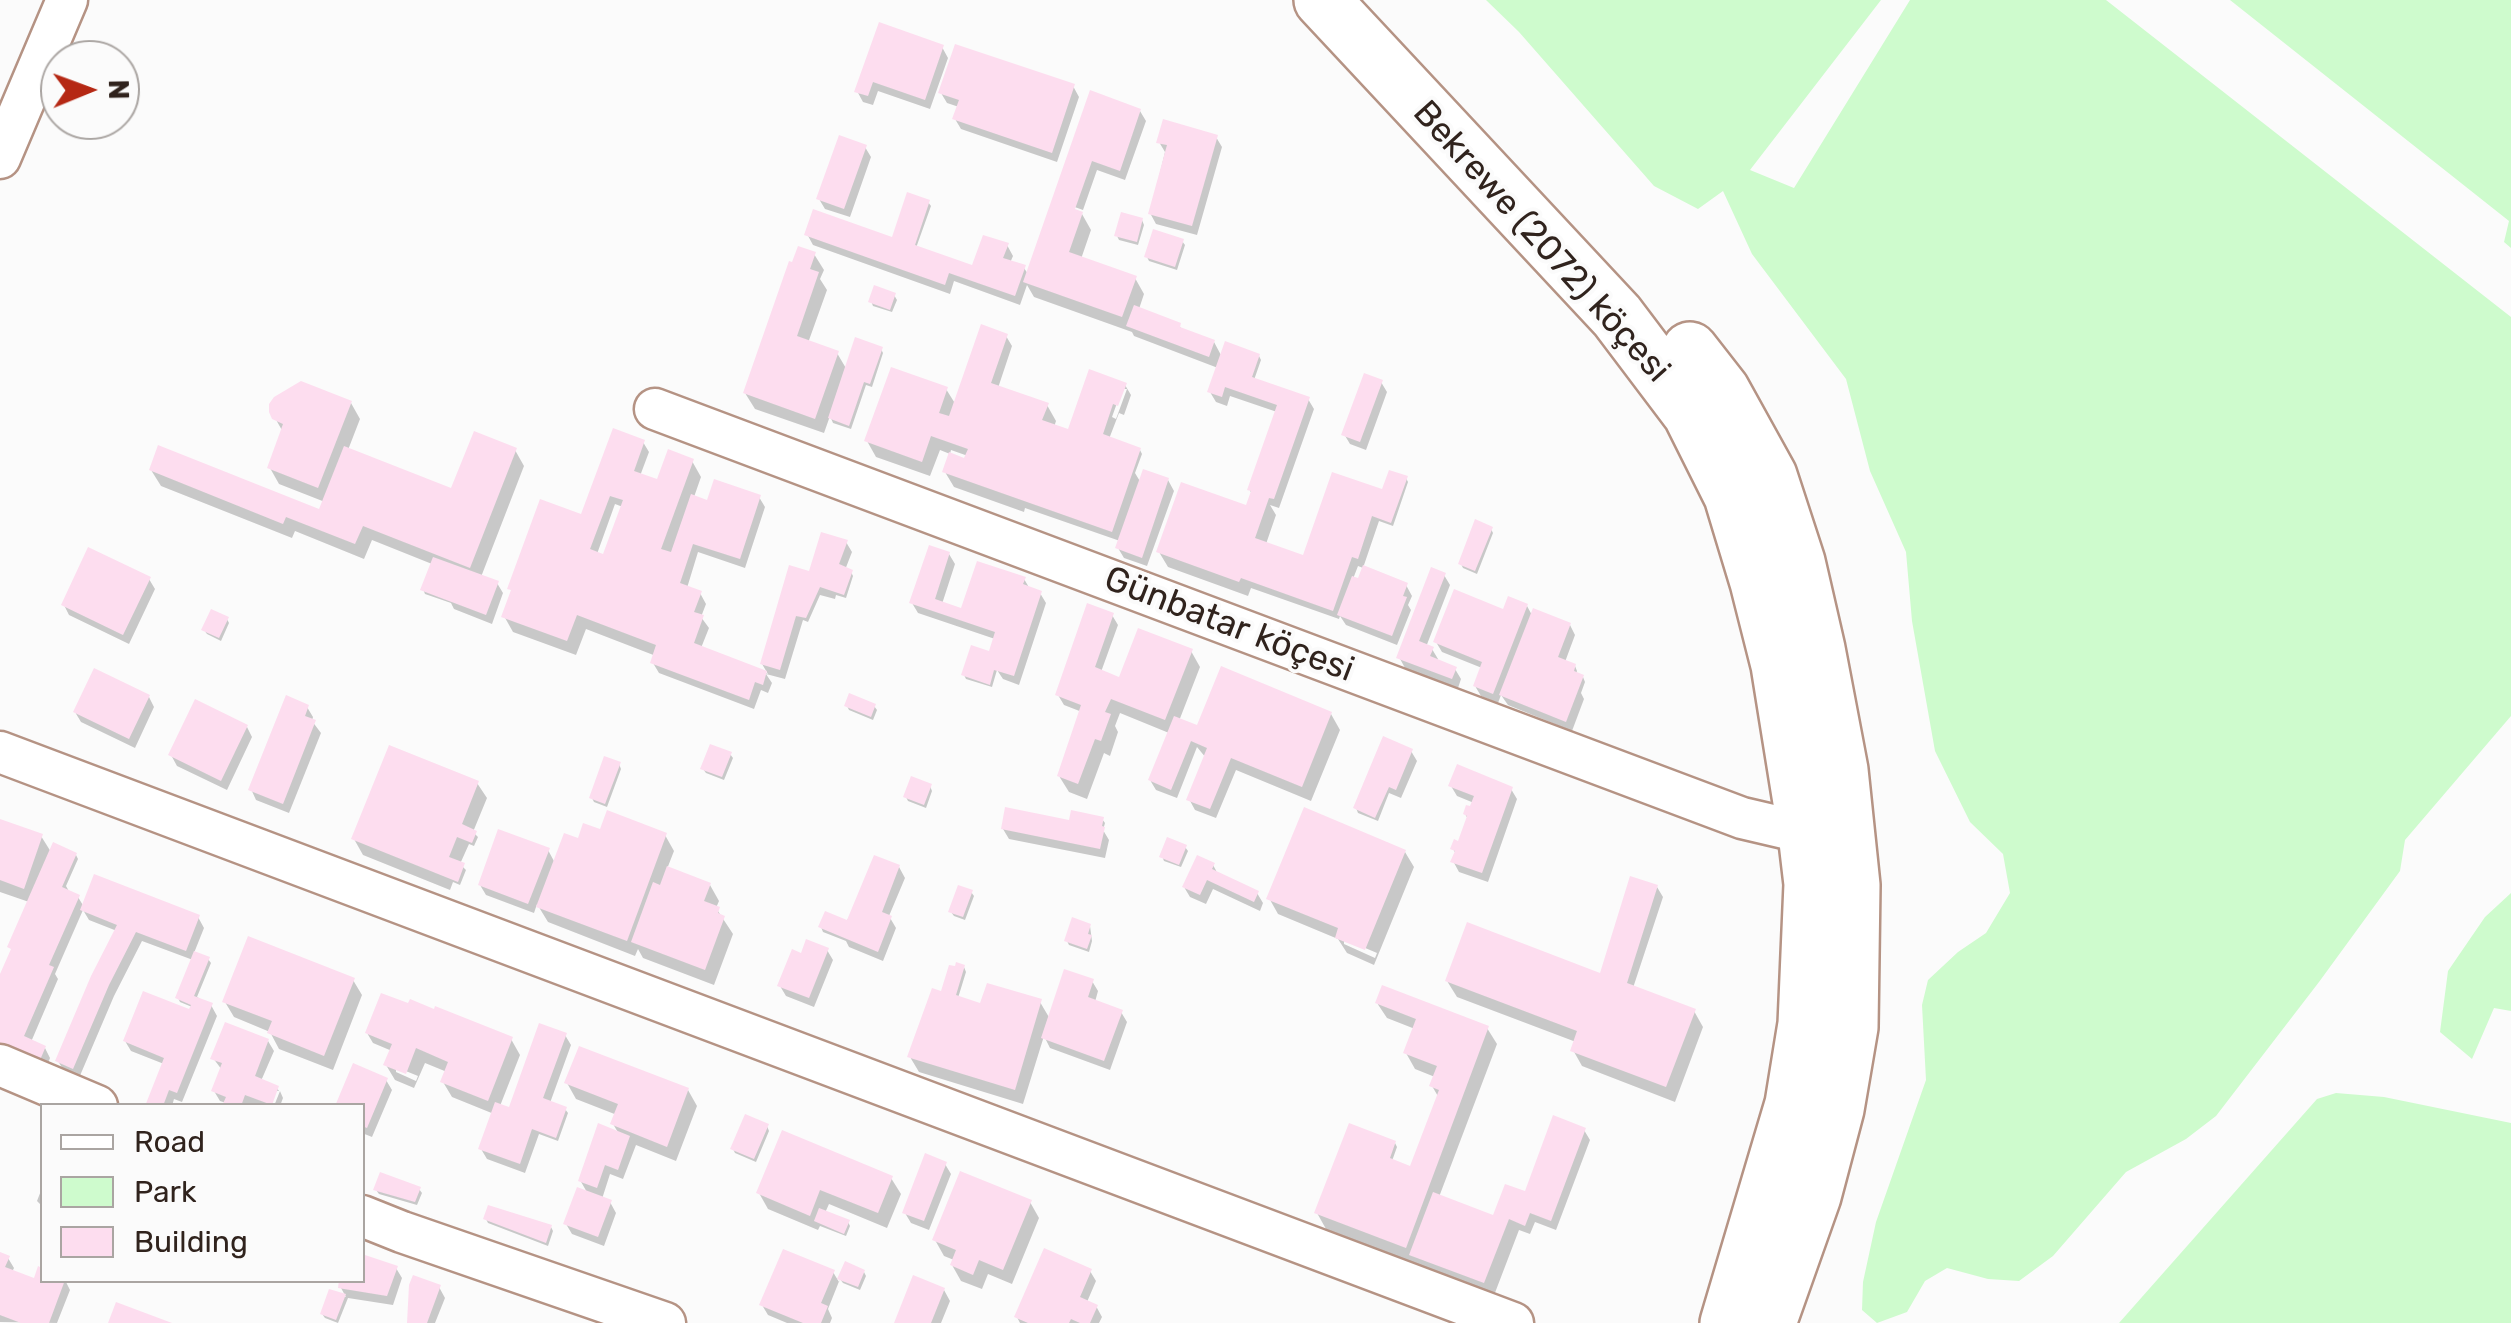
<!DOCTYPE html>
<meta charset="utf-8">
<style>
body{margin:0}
#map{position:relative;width:2511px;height:1323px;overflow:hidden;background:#fbfbfb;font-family:Rubik,sans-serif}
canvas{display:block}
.legend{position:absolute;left:40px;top:1103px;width:325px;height:180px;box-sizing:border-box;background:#fbfbfb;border:2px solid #aaa5a2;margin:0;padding:12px 18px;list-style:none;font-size:30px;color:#30231d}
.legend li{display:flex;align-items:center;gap:20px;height:50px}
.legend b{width:50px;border:2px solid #aaa5a2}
.north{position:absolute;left:40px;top:40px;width:100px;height:100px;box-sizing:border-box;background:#fbfbfb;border:2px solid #aaa5a2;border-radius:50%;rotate:89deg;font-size:28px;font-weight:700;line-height:40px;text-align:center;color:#30231d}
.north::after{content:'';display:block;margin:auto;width:35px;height:45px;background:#b52814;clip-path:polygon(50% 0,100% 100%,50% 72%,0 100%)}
</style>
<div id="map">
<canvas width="2511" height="1323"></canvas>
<ul class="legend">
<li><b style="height:12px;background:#fff"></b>Road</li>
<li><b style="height:28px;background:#cefbcd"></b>Park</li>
<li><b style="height:28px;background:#fdddef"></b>Building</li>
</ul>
<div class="north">N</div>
</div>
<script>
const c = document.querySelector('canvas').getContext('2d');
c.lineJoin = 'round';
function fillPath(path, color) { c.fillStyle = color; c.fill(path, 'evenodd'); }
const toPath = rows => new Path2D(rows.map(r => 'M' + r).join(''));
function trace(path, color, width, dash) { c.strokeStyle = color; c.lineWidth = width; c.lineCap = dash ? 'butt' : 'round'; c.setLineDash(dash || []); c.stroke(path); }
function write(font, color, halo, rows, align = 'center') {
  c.font = font + ' Rubik,sans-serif'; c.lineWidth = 8; c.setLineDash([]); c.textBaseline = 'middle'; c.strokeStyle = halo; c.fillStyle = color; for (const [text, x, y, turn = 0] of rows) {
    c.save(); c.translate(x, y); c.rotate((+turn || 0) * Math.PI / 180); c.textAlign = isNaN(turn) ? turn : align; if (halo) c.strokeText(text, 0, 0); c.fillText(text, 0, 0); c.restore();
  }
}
fillPath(toPath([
 [1486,0,1881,0,1750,170,1794,188,1910,0,2106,0,2511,317,2511,716,2405,840,2400,871,2319,982,2216,1116,2186,1139,2126,1172,2053,1256,2019,1281,1988,1279,1947,1268,1925,1281,1907,1312,1877,1323,1862,1310,1863,1282,1876,1222,1926,1080,1922,1005,1928,980,1958,952,1986,933,2010,893,2003,854,1970,822,1935,751,1912,621,1906,552,1870,471,1846,379,1752,254,1723,191,1698,209,1654,186,1519,32],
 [2230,0,2511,0,2511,248,2504,242,2509,221],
 [2511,893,2511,1011,2494,1008,2472,1059,2440,1032,2448,971,2485,917],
 [2336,1093,2384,1097,2511,1123,2511,1323,2119,1323,2317,1099]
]), '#cefbcd');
fillPath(toPath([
 [880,26,942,47,948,58,930,109,878,91,873,105,863,102,857,91],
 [1073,86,1079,97,1057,162,961,129,955,119,959,107,947,103,941,93],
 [1091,93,1140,111,1146,121,1125,180,1097,170,1083,210,1058,201,1082,214,1091,230,1081,259,1135,278,1144,294,1139,309,1179,325,1183,331,1214,342,1222,357,1259,356,1261,360,1254,380,1308,399,1314,409,1279,508,1270,505,1276,515,1266,544,1305,558,1384,492,1406,478,1408,482,1393,526,1379,521,1363,568,1358,566,1353,579,1406,585,1412,596,1408,605,1411,610,1397,645,1346,625,1340,616,1339,619,1251,588,1248,596,1168,567,1159,552,1247,508,1252,494,1249,489,1277,412,1230,396,1227,406,1216,402,1210,392,1218,368,1134,336,1132,332,1034,297,1027,285,1020,305,954,281,950,294,813,245,807,234,893,240,928,202,931,206,916,248,974,268,1007,245,1013,256,1010,263,1024,268,1028,274],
 [1216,137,1222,147,1197,235,1156,224,1150,213,1165,152,1159,142],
 [865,147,871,157,850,217,825,209,819,199],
 [1142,220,1144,225,1138,245,1119,240,1117,236],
 [1182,241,1185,245,1177,270,1149,261,1147,257],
 [814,254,824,270,820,279,827,290,808,343,837,353,847,370,881,349,883,353,872,387,866,385,851,429,833,423,830,416,824,433,755,409,745,393],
 [894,295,897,300,892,312,873,306,871,301],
 [1006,336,1012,346,998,388,1047,405,1056,421,1054,427,1069,432,1125,385,1131,395,1124,415,1119,413,1109,439,1140,450,1142,454,1135,473,1141,483,1168,480,1174,491,1147,566,1124,558,1118,548,1120,541,1025,508,1024,512,954,487,945,472,966,462,968,456,951,450,950,454,940,450,930,476,876,457,867,441,946,389,956,405],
 [1122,389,1127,389,1116,419,1112,417],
 [1381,382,1387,392,1366,450,1350,444,1344,434],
 [351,403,360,419,348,450,453,491,515,450,524,466,481,577,497,583,503,593,492,624,454,609,451,603,425,594,423,589,432,564,372,540,364,559,295,531,292,538,161,486,151,470,321,512,325,502,279,484,270,468,283,432,271,411],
 [643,442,649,452,640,476,658,483,692,461,701,477,694,497,709,503,759,497,765,507,745,568,698,552,687,588,700,593,706,604,701,617,709,628,701,648,768,674,762,664,811,575,846,542,852,552,845,570,851,572,853,576,846,598,836,595,835,599,820,595,808,622,803,620,785,679,766,674,772,683,768,693,761,690,754,709,659,673,653,663,656,656,586,629,576,655,513,632,504,616,513,594,510,588,582,517],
 [615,504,623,507,604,557,597,554],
 [1491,529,1493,533,1477,574,1463,568,1461,564],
 [949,554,955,564,942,604,963,611,1024,579,1030,589,1040,593,1046,603,1019,685,1003,679,997,670,992,687,966,679,964,675,995,656,995,639,918,613,912,603],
 [1444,575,1450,585,1426,647,1432,649,1438,659,1437,662,1455,669,1461,679,1458,688,1405,668,1399,657],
 [149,579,155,589,129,644,69,615,64,605],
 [1527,606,1533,617,1570,625,1575,635,1565,662,1575,666,1577,671,1576,675,1583,677,1585,682,1581,693,1584,699,1572,731,1508,705,1501,695,1498,703,1481,696,1475,686,1482,668,1442,652,1436,642,1504,612],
 [1112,615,1118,625,1101,672,1121,680,1191,651,1200,667,1179,721,1195,727,1331,714,1340,730,1311,801,1236,770,1216,818,1195,810,1189,799,1206,758,1197,747,1177,798,1156,790,1150,780,1169,733,1120,713,1115,726,1118,732,1110,756,1104,753,1087,799,1069,792,1059,776,1082,712,1064,705,1058,695],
 [227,619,229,623,221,641,207,634,204,630],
 [149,697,154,707,135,748,81,722,75,712],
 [847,706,874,706,877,710,873,720,849,710],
 [307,707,313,717,312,721,321,733,289,813,256,800,251,789],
 [247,727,252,737,227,790,177,766,171,755],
 [1411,751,1417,761,1401,798,1389,793,1378,821,1358,813,1356,808],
 [730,754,733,758,724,780,706,773,703,769],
 [619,764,621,769,607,807,594,802,592,798],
 [477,783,487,798,473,832,478,837,474,846,469,844,460,864,466,870,460,885,453,882,450,890,363,855,354,839],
 [930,786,932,791,926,808,908,801,906,797],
 [1451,786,1511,789,1517,799,1488,882,1459,872,1453,861,1456,854,1453,849,1459,844,1468,819,1465,814,1474,803,1457,796],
 [1102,819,1105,823,1103,830,1109,840,1105,858,1009,839,1003,829,1076,824],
 [0,822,41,836,51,852,76,855,78,859,66,886,70,893,78,897,84,907,198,917,204,928,194,953,208,959,211,963,197,997,211,1005,217,1016,182,1102,174,1099,172,1106,147,1106,164,1064,131,1051,125,1041,190,1013,192,1007,180,1002,178,998,193,960,142,941,114,996,79,1078,64,1071,58,1061,117,931,89,920,83,910,55,974,58,979,31,1042,45,1048,50,1058,46,1069,0,1049,0,980,29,902,0,892],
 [601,832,665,835,674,851,667,869,710,885,719,901,716,908,733,934,714,985,643,958,638,949,635,956,548,922,537,904,534,913,486,895,480,885,548,850,555,863,580,841],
 [1185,847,1188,851,1181,867,1164,861,1162,856],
 [1405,852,1414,867,1374,965,1347,953,1338,939,1278,914,1269,898],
 [1344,939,1377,953,1375,958,1344,944],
 [1213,865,1218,874,1257,893,1263,903,1260,911,1213,889,1206,904,1190,897,1184,887],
 [899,867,905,878,889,916,896,928,883,961,849,947,846,941,823,932,821,927,845,922],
 [1657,887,1663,897,1633,988,1694,1011,1703,1027,1675,1102,1582,1066,1573,1050,1576,1042,1457,997,1447,981,1601,976],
 [971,892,974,896,965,920,954,916,951,912],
 [1090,926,1092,941,1089,952,1069,945,1067,941],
 [827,950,833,960,814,1007,786,996,780,986,802,957],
 [964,967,966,972,958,998,982,1006,1040,1002,1050,1019,1092,981,1098,991,1095,1002,1121,1012,1127,1022,1110,1070,1050,1048,1044,1036,1023,1104,919,1072,910,1057,944,994],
 [353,980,362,995,333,1070,279,1049,270,1032,234,1017,225,1002],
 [1377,1003,1487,1028,1497,1044,1439,1197,1494,1218,1526,1194,1584,1130,1590,1140,1556,1230,1535,1222,1530,1234,1519,1230,1493,1298,1421,1270,1417,1264,1326,1229,1317,1213,1395,1143,1397,1147,1392,1161,1412,1169,1439,1098,1432,1086,1435,1077,1415,1069,1406,1053,1415,1029,1387,1018],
 [367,1033,511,1039,520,1055,500,1106,510,1110,565,1035,571,1045,550,1103,565,1109,568,1113,558,1141,539,1134,525,1173,487,1159,481,1149,494,1114,452,1097,443,1082,447,1072,425,1063,414,1088,395,1080,386,1065,392,1051,373,1043],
 [396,1067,418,1076,416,1081,396,1072],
 [268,1041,274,1051,261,1081,277,1088,279,1091,274,1091,269,1106,250,1104,250,1106,225,1106,226,1103,220,1101,214,1091,222,1070,213,1058],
 [386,1080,392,1090,372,1137,362,1133,362,1106],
 [567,1083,688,1090,697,1106,676,1161,636,1145,623,1179,610,1174,602,1199,610,1202,616,1213,604,1246,572,1234,566,1224,588,1194,580,1180,619,1134,613,1124,617,1115,576,1099],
 [280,1091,283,1098,280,1106,274,1106],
 [767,1126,769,1131,756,1162,735,1153,733,1149],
 [945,1164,951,1174,929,1230,911,1223,905,1213],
 [891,1178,901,1194,887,1228,829,1204,825,1213,848,1222,850,1226,846,1236,820,1226,818,1230,768,1209,759,1193],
 [42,1188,42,1206,37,1201],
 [419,1189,422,1193,417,1205,379,1194,376,1190],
 [1030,1202,1039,1218,1012,1284,988,1274,982,1289,961,1281,952,1265,954,1260,944,1256,935,1240],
 [486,1219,551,1227,553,1231,548,1246,488,1223],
 [0,1255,8,1258,14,1268,12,1272,35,1281,39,1270,42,1271,42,1280,65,1280,70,1290,57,1323,0,1322],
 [846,1264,864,1272,866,1276,860,1290,843,1283,840,1279,828,1309,832,1318,830,1323,787,1323,768,1315,762,1305,833,1272,839,1282],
 [396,1268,402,1278,393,1305,348,1298,338,1323,325,1318,322,1314,331,1292,346,1297,341,1288],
 [1090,1271,1096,1281,1087,1302,1096,1306,1102,1317,1099,1323,1020,1323,1017,1317],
 [439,1287,445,1298,435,1323,410,1323],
 [944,1290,950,1301,941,1323,897,1323]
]), '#0003');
fillPath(toPath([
 [879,22,944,45,925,100,873,82,868,96,854,92],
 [955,44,1075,84,1052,153,952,119,959,100,938,93],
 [1090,90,1141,109,1120,171,1092,161,1075,209,1083,212,1069,252,1137,276,1122,317,1023,282],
 [1163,119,1218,135,1192,226,1148,214,1167,145,1156,143],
 [839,135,867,145,844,209,816,199],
 [907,192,930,200,915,245,972,265,983,235,1009,243,1003,258,1026,265,1015,296,949,273,945,285,804,235,813,209,892,237],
 [1121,212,1143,218,1137,242,1114,236],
 [1153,229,1184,239,1175,267,1144,257],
 [798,246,816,252,810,269,819,272,797,336,839,351,815,419,743,393,789,261,792,262],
 [874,285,896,293,890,310,868,302],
 [1134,305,1181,323,1180,327,1215,340,1209,357,1126,326],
 [981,324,1008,334,991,383,1049,403,1042,420,1068,429,1089,369,1127,383,1118,406,1113,404,1103,434,1141,448,1112,532,942,472,949,452,964,458,968,449,931,436,922,462,864,441,891,367,948,387,939,413,949,416],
 [855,337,883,347,870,384,864,382,849,426,828,418],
 [1225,341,1260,354,1252,377,1310,397,1274,499,1269,498,1255,538,1303,555,1332,472,1382,489,1389,470,1408,476,1391,523,1372,516,1358,559,1352,557,1333,611,1241,578,1239,582,1156,552,1181,482,1246,505,1251,491,1247,490,1277,405,1225,387,1222,397,1207,392],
 [1364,373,1383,380,1360,442,1341,435],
 [301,381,352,401,318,488,267,468,283,424,272,419,269,412,269,404,274,397],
 [613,428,645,440,634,471,657,479,668,449,694,459,661,549,671,552,691,494,707,500,714,479,761,495,740,559,693,544,680,583,702,591,694,612,704,615,694,643,767,671,763,685,755,682,749,700,650,663,656,645,577,615,567,641,501,617,511,590,507,589,540,499,581,514],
 [610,496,623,500,603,554,590,549],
 [474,431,517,448,470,568,363,526,355,544,286,517,283,524,149,470,158,445,319,509,344,446,451,488],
 [1143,469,1169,478,1142,558,1115,548],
 [1475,519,1493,527,1475,571,1458,564],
 [821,532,848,540,839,564,853,570,844,595,820,587,806,618,796,616,780,670,760,664,789,565,809,571],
 [929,545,950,552,935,599,961,608,977,561,1026,577,1023,584,1042,591,1014,676,994,670,990,685,961,675,971,645,989,651,995,632,909,603],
 [88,547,151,577,123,635,61,605],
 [433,557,499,581,486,615,420,590],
 [1363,565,1408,583,1403,596,1407,597,1392,636,1337,615,1352,576,1358,578],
 [1431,567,1446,573,1419,641,1434,647,1430,656,1457,667,1452,679,1396,658],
 [1454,589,1503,609,1508,596,1528,604,1493,694,1473,686,1482,662,1433,642],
 [1087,603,1114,613,1095,667,1119,677,1138,628,1193,649,1165,720,1111,699,1105,712,1111,714,1101,741,1095,739,1078,784,1057,776,1081,705,1055,695],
 [1533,608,1571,623,1558,657,1576,664,1574,671,1584,675,1566,722,1499,695],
 [211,609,229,617,219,638,201,630],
 [1221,666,1332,712,1302,787,1231,758,1210,809,1186,800,1207,748,1191,741,1171,790,1148,780,1174,716,1197,725],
 [94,668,150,695,129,739,73,712],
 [849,693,876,704,871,717,844,706],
 [286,695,309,705,305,716,316,720,283,804,248,790],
 [195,699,248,725,221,781,168,755],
 [1383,736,1413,749,1396,790,1389,787,1375,818,1353,808],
 [710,744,732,752,722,777,700,769],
 [389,745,479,781,462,824,477,831,472,843,457,837,449,857,465,863,458,882,351,839],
 [604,756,621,762,605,804,589,798],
 [1457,764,1513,787,1482,873,1450,862,1455,851,1450,849,1454,839,1458,841,1467,816,1463,814,1466,805,1470,806,1474,796,1448,786],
 [911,776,932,784,924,805,903,797],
 [1005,807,1069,820,1071,810,1104,817,1102,826,1105,827,1100,849,1001,829],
 [1304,807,1406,850,1365,950,1335,938,1338,928,1266,899],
 [607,810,667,833,627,941,536,907,564,833,578,838,583,823,600,829],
 [0,819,43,834,24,889,0,880],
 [498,829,550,848,528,904,478,885],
 [1167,837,1187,845,1179,865,1159,857],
 [53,842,77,853,62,887,80,895,49,965,54,967,24,1036,46,1046,40,1060,0,1043,0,974,11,949,7,947],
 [874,855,900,865,882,912,892,916,878,952,818,927,825,911,847,920],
 [1197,855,1215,863,1212,869,1259,891,1254,902,1207,880,1200,895,1182,887],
 [667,866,711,883,704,901,720,907,718,913,725,916,705,970,631,942,653,882,660,885],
 [94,874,200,915,186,951,136,932,109,985,73,1069,55,1061,91,976,117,925,80,910],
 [1630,876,1658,885,1627,983,1696,1009,1666,1087,1570,1051,1577,1031,1445,981,1467,922,1600,973],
 [958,885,973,890,963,917,948,912],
 [1072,917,1091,924,1088,934,1092,935,1087,949,1064,941],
 [248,936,355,978,324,1056,267,1033,272,1021,222,1002],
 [806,939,829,948,809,998,777,986,792,949,801,953],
 [194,951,210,957,194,996,213,1003,177,1093,169,1090,163,1106,145,1106,164,1058,123,1041,143,991,189,1009,191,1005,175,998],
 [956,962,965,965,956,995,980,1003,987,983,1042,999,1015,1090,907,1057,932,988,941,991,949,965,955,966],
 [1064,969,1094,979,1088,997,1123,1010,1104,1061,1041,1038],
 [1382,985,1489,1026,1406,1248,1314,1213,1349,1123,1396,1141,1390,1158,1410,1166,1439,1090,1429,1086,1437,1066,1403,1053,1416,1019,1375,1003],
 [381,993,408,1003,410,999,434,1009,435,1006,513,1037,488,1101,440,1082,448,1062,416,1048,406,1074,383,1065,392,1044,365,1033],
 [225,1022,269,1039,255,1076,279,1086,272,1105,245,1095,241,1106,222,1106,226,1097,211,1091,222,1063,210,1059],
 [539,1023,567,1033,543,1098,567,1107,556,1138,532,1129,520,1164,478,1149,495,1102,509,1107],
 [579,1046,689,1088,667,1147,610,1124,618,1104,564,1083],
 [353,1063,388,1078,367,1128,362,1126,362,1106,335,1106],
 [745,1114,769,1124,754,1159,730,1149],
 [1553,1115,1586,1128,1551,1221,1530,1213,1525,1226,1509,1219,1484,1283,1409,1255,1433,1192,1493,1215,1505,1184,1525,1191],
 [598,1123,630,1136,618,1170,605,1165,597,1188,578,1181],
 [782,1130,893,1176,878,1213,820,1190,810,1216,756,1193],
 [925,1153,947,1162,924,1221,902,1213],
 [960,1171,1032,1200,1003,1270,979,1260,973,1275,950,1265,956,1250,932,1240],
 [380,1172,421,1187,415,1202,373,1190],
 [577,1187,612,1200,598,1237,563,1224],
 [488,1205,552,1225,546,1243,483,1219],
 [819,1208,850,1220,844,1234,814,1221],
 [1044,1248,1092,1269,1080,1297,1098,1305,1090,1323,1080,1323,1071,1319,1069,1323,1028,1323,1014,1317],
 [783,1249,835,1270,821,1303,828,1306,821,1323,803,1323,759,1305],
 [0,1252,10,1256,5,1267,34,1278,38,1266,42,1268,42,1280,65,1280,49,1323,21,1323,0,1315],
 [362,1254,398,1266,387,1296,338,1288,339,1280,362,1280],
 [845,1261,865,1270,858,1287,837,1279],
 [413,1275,441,1285,427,1323,407,1323,409,1285],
 [913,1275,945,1288,931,1323,894,1323],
 [329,1289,346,1294,336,1320,320,1314],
 [116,1302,172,1323,108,1323]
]), '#fdddef');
const minor = toPath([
 [0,158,67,0],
 [655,409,1742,818,1806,833],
 [0,752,1513,1323],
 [0,1065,97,1106],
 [362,1216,402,1232,665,1323]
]);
const secondary = toPath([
 [1322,0,1617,316,1691,414,1732,496,1758,582,1779,665,1806,833,1812,884,1806,1024,1793,1104,1728,1323],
 [1690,350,1722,391,1769,476,1797,562,1817,649,1840,770,1852,885,1850,1027,1836,1109,1813,1196,1768,1323]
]);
trace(minor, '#b59384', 45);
trace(secondary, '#b59384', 60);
trace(minor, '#fff', 40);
trace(secondary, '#fff', 55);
write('35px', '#30231d', '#fbfbfb', [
 ["Bekrewe (2072) köçesi",1541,242,48],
 ["Günbatar köçesi",1229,625,21]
]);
</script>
